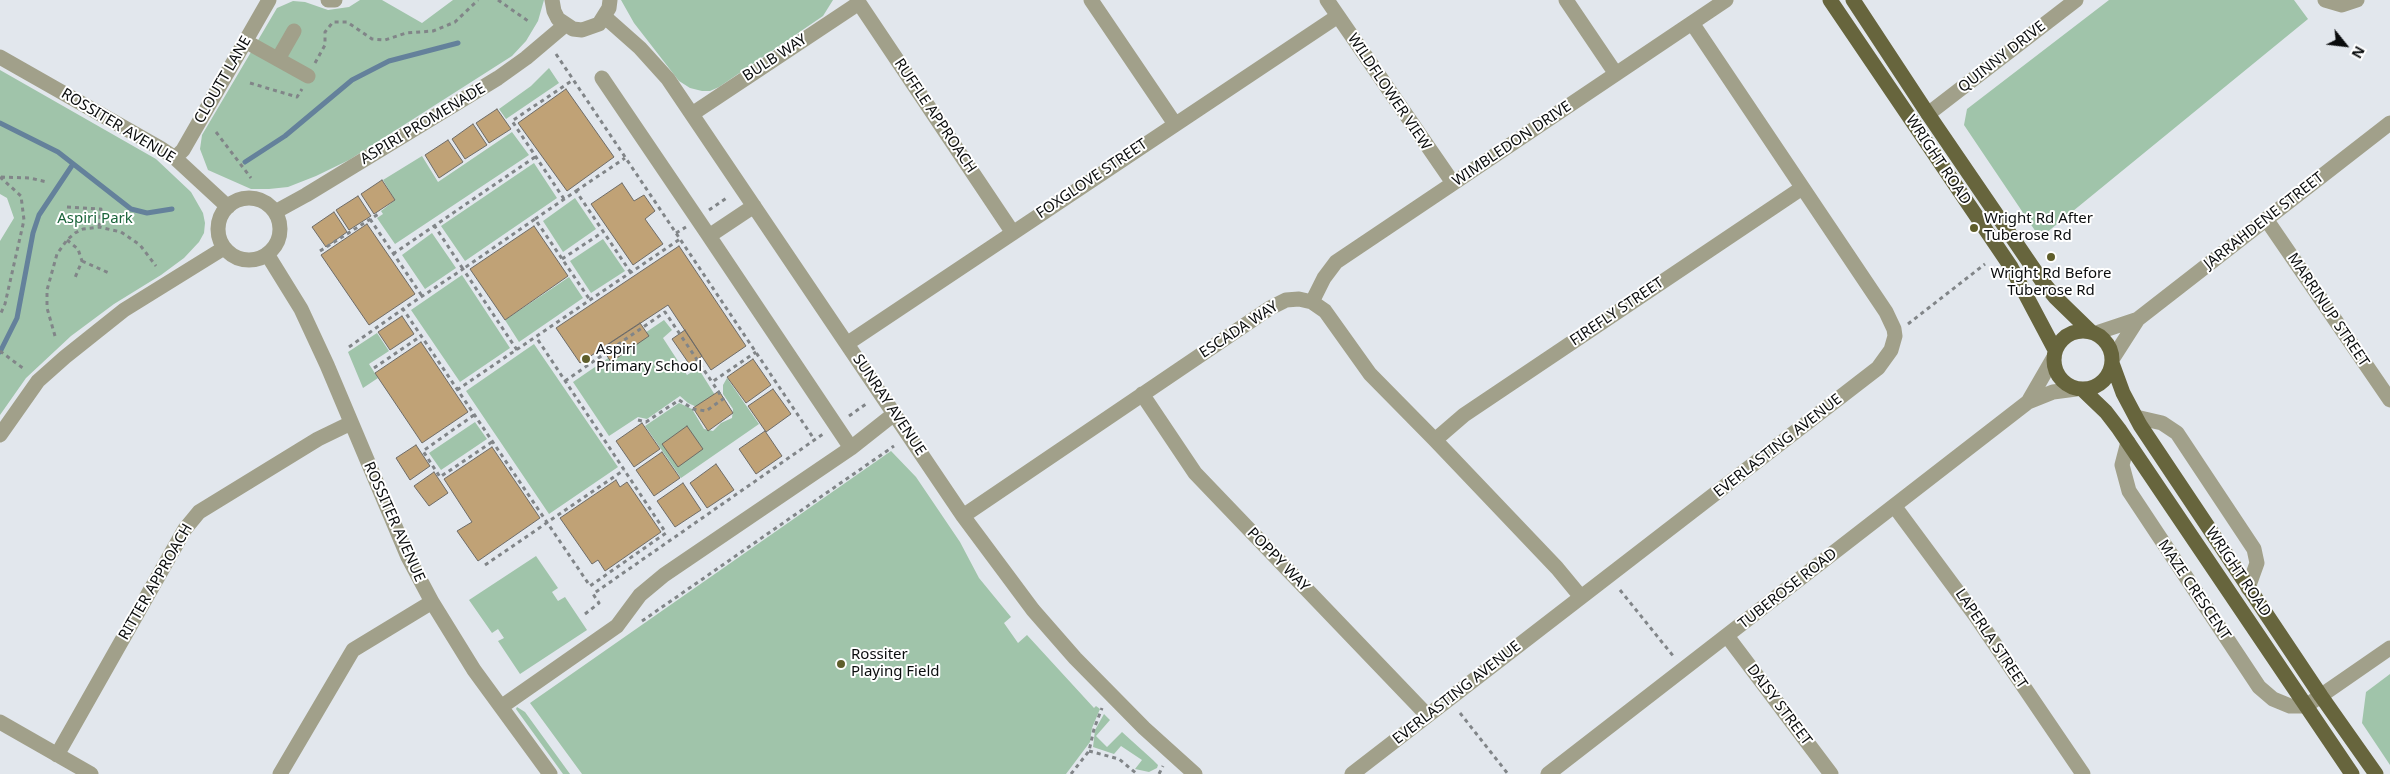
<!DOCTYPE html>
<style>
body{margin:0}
#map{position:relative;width:2390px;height:774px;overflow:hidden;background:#e2e7ed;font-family:"Noto Sans",sans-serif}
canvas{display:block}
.north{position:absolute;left:2320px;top:20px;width:50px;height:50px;-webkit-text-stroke:4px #fff;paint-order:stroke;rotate:119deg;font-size:14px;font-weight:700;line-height:20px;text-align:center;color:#0a0c0d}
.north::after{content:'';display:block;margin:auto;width:18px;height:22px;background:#0a0c0d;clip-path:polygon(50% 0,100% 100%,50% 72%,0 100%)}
</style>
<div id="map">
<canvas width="2390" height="774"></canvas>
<div class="north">N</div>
</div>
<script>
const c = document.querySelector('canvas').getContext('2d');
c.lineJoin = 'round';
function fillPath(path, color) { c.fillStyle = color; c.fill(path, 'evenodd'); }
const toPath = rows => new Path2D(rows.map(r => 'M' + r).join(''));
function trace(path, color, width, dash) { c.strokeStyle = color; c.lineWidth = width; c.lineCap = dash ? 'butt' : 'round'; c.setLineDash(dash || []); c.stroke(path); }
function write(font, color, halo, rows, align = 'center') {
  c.font = font + ' "Noto Sans",sans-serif'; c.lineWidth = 4; c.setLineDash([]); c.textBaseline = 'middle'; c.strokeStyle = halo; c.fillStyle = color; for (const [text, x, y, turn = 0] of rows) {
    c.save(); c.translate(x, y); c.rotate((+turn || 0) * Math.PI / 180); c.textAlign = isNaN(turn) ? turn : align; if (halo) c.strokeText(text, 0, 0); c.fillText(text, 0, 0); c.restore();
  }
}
fillPath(toPath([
 [360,0,382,0,422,23,453,0,544,0,538,21,526,41,512,56,349,160,316,176,288,187,269,189,251,189,208,170,200,149,202,135,277,8,293,1,305,2,328,10,349,7],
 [621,0,833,0,823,16,719,87,710,91,702,91,690,88,679,81,634,23],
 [2109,0,2294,0,2308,19,2040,238,1964,125,1967,109],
 [549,68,559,83,506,119,499,109,531,86],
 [0,70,156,159,191,192,203,213,205,223,204,233,199,242,184,258,161,275,114,304,71,336,26,378,0,415,0,241,14,218,7,198,0,194],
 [512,132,529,155,395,244,377,218,383,214,381,211,395,200,383,180,422,156,438,182],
 [534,163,557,198,465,261,441,226],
 [575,198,596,229,563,252,543,221],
 [432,233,456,268,425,289,402,255],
 [603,239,625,271,591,293,570,261],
 [462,275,510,348,460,382,411,310],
 [569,277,583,298,519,342,505,320],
 [664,320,672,330,663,338,687,375,698,368,715,395,699,408,688,403,680,396,647,419,638,417,609,436,573,382],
 [377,333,389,351,369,364,378,378,363,388,348,352],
 [534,344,618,467,549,514,466,391],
 [727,378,759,424,681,478,645,426,679,403,692,409,704,429,713,431,721,423,732,418,733,409,723,394,723,385],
 [475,422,487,439,441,470,429,453],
 [891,451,916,477,960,542,979,578,1011,617,1004,623,1018,643,1027,635,1094,708,1096,706,1100,709,1092,728,1090,742,1066,774,582,774,530,703],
 [536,556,558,588,552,592,558,601,565,597,587,630,520,674,498,641,504,638,498,629,492,633,469,600],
 [2390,674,2390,765,2362,723,2366,692],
 [517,707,525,712,570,774,563,774,516,709],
 [1104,714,1110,720,1096,736,1107,747,1122,732,1153,760,1158,765,1157,768,1149,772,1135,769,1142,760,1121,746,1114,754,1093,747,1095,730]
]), '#a0c4aa');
trace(toPath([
 [0,123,58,152,131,209,147,213,172,209],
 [245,162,285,136,352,80,389,61,458,43],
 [0,352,17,318,33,233,39,215,73,164]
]), '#64819b', 5);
const building = toPath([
 [566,89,614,157,567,191,518,123,566,89],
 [497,109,511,129,489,143,476,123,497,109],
 [473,124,487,145,465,159,452,139,473,124],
 [448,140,463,162,439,178,425,155,448,140],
 [382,180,395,200,374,214,361,194,382,180],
 [622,183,634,201,644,195,655,211,645,219,663,244,633,265,591,204,622,183],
 [358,196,371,216,349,230,336,210,358,196],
 [334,212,347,232,326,247,312,227,334,212],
 [367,224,415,294,369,325,321,255,367,224],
 [534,226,568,276,505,320,470,269,534,226],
 [679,246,746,346,711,370,668,305,580,363,556,328,679,246],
 [402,316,414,334,390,350,378,332,402,316],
 [640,323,649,336,611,362,602,348,640,323],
 [685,330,702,356,690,365,672,339,685,330],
 [421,342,468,412,422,443,375,373,421,342],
 [753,359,771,385,746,403,727,377,753,359],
 [773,389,791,414,766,432,748,406,773,389],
 [719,391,733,413,708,431,693,408,719,391],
 [642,423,660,449,634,467,616,441,642,423],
 [687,426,703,449,678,467,662,444,687,426],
 [765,431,782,456,756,474,739,449,765,431],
 [416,445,430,466,410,480,396,458,416,445],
 [492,447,540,518,478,561,457,531,472,522,444,479,492,447],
 [662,452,680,478,654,496,636,470,662,452],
 [716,464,734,490,707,508,690,483,716,464],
 [434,472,448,493,429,506,414,486,434,472],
 [616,480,620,487,627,482,661,532,605,571,598,560,592,564,560,518,616,480],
 [683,483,701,510,675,527,657,501,683,483]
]);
fillPath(building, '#c0a276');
trace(building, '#6e6b66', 1);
trace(toPath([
 [498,0,528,21],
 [556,54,814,439],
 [315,63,325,45,325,32,333,22,347,22,372,39,385,40,406,33,433,31,455,22,478,0],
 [250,83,297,97,302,89],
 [216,132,251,178],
 [0,177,21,196,24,220,5,304,0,315],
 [1,177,30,178,47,182],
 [576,191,625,158],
 [564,199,512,121,573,80],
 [67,207,101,209,99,227],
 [709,210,728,197],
 [370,219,422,296],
 [535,219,576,191,631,273],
 [434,225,463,269,535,219,590,300],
 [676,233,686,227],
 [67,240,78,249,82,261,74,280],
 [320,251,380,213],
 [393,254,535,157],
 [562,259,603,232],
 [82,261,109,273],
 [1908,324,1985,264],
 [55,336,47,308,47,290,57,254,67,240,75,233,83,229,99,227,121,232,140,245,156,266],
 [349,347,403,309],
 [517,350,463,269,403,309,590,586,666,533,536,337],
 [0,351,24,369],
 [374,368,421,336],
 [565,381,665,312,712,382,756,352],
 [457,390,680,239],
 [474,415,423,451,440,477,492,442],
 [849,416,866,404],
 [638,420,646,422,679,400,693,409,706,411,723,399,712,382],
 [485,565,624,470],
 [1620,590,1674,657],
 [585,614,599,603,593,594,823,434],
 [642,621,894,446],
 [1460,713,1508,774],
 [1089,751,1119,759,1137,774],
 [1071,774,1089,751,1094,729,1102,708],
 [1159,774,1163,766]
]), '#818588', 3, [4, 4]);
trace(toPath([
 [328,0,335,0],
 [552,0,554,11,558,19,573,29,582,30,599,24,609,8,610,0],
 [857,0,1013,233],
 [1091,0,1175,124],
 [1327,0,1453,183],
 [1566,0,1616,74],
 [2325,0,2342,5,2357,0],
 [605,17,640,48,668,79,963,516,1033,610,1075,658,1144,728,1195,774],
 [245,41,308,76],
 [0,57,160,148,175,158,228,207],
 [278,59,294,31],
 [602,78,709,236],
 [692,114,859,3],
 [1928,114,2076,0],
 [175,158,183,150,269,0],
 '218 229a31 31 0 1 1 62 0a31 31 0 1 1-62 0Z',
 [754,206,709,236,851,448],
 [275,212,306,195,498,78,526,58,565,25],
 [2266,219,2390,400],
 [267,254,301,309,327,365,408,557,432,602,474,670,550,774],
 [1312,302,1324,278,1336,262,1726,0],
 [2096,333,2138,319,2390,123],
 [848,343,1338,16],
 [2113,358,2138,319],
 [1142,394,1195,473,1427,715],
 [2028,402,2054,357],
 [2136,417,2162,423,2177,433,2254,549,2257,563,2248,588],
 [0,435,38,381,65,357,124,310,224,248],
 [1435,440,1464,415,1802,188],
 [2128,442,2122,465,2129,491,2259,687,2273,699,2290,706,2306,706,2390,648],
 [1895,507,1975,615,2083,774],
 [963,516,1270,308,1286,300,1299,299,1312,302,1325,311,1370,374,1435,440,1557,568,1581,597],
 [1727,636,1831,774],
 [501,707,617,626,640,595,664,575,851,448,894,414],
 [0,722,91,774],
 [57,755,185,529,199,512,318,439,351,423],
 [280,774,353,650,432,602],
 [1352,774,1878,368,1891,350,1895,336,1894,329,1886,312,1692,23],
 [1548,774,2028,402,2053,392,2076,389]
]), '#a1a08a', 15);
trace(toPath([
 [1830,0,2011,267,2055,350],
 [1853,0,1928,114,2042,281,2055,297,2090,331],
 '2054 360a29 29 0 1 1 58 0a29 29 0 1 1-58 0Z',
 [2112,363,2123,393,2140,425,2321,696,2376,774],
 [2082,389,2106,412,2119,429,2352,774]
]), '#67653d', 15);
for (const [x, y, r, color] of [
 [1974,228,5,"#5f5e2b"],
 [2051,257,5,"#5f5e2b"],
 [586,359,5,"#5f5e2b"],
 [841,664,5,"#5f5e2b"]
]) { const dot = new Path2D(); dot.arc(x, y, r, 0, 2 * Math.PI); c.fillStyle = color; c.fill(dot); trace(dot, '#fff', 2); }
write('15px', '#0a0c0d', '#fff', [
 ["QUINNY DRIVE",2002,57,-38],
 ["BULB WAY",775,58,-33],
 ["CLOUTT LANE",223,80,-60],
 ["WILDFLOWER VIEW",1389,92,56],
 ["RUFFLE APPROACH",935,116,56],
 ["ASPIRI PROMENADE",423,124,-31],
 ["ROSSITER AVENUE",118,126,31],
 ["WIMBLEDON DRIVE",1512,144,-34],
 ["WRIGHT ROAD",1938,160,56],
 ["FOXGLOVE STREET",1092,179,-34],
 ["JARRAHDENE STREET",2264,221,-38],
 ["MARRINUP STREET",2328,310,56],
 ["FIREFLY STREET",1617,312,-34],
 ["ESCADA WAY",1239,330,-33],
 ["SUNRAY AVENUE",889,405,56],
 ["EVERLASTING AVENUE",1778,446,-38],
 ["ROSSITER AVENUE",394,522,66],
 ["POPPY WAY",1278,560,46],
 ["WRIGHT ROAD",2238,572,56],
 ["RITTER APPROACH",156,582,-60],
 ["TUBEROSE ROAD",1788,589,-38],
 ["MAZE CRESCENT",2194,590,56],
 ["LAPERLA STREET",1991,639,56],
 ["EVERLASTING AVENUE",1457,693,-38],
 ["DAISY STREET",1779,705,53]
]);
write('15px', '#1a643a', '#fff', [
 ["Aspiri Park",95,219]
]);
write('15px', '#0a0c0d', '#fff', [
 ["Wright Rd After",1984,219],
 ["Tuberose Rd",1984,236],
 ["Wright Rd Before",2051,274,"center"],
 ["Tuberose Rd",2051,291,"center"],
 ["Aspiri",596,350],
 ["Primary School",596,367],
 ["Rossiter",851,655],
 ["Playing Field",851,672]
], 'left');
</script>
